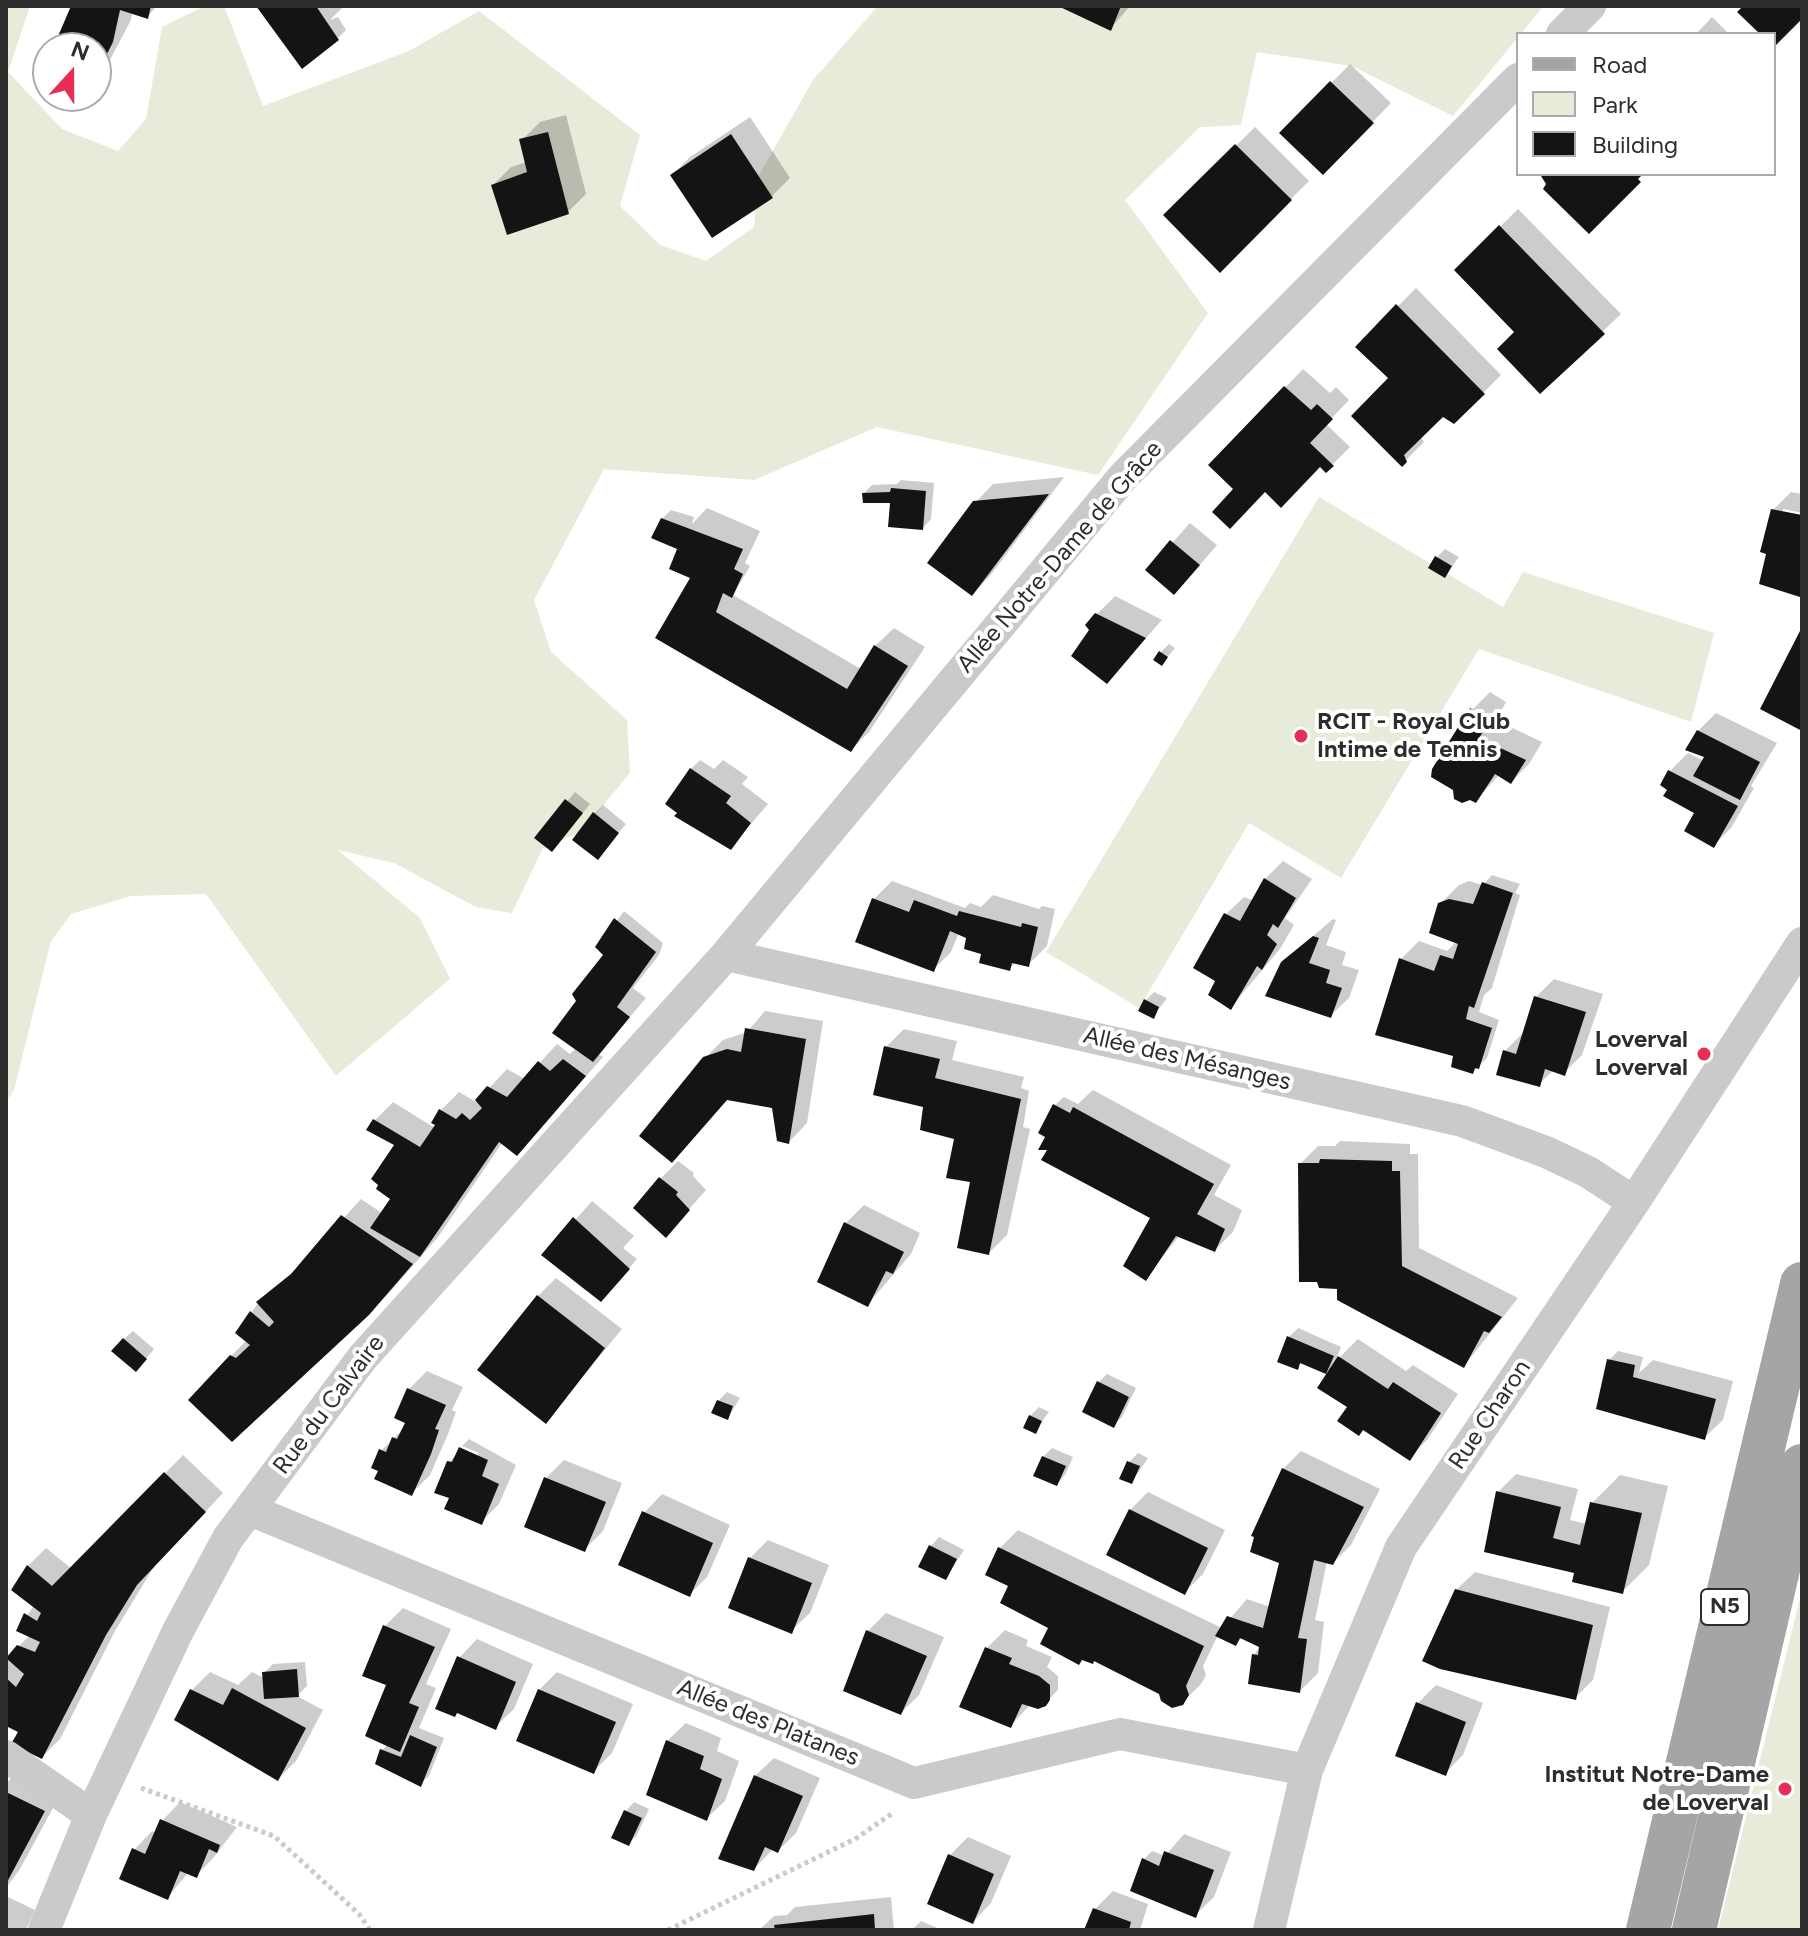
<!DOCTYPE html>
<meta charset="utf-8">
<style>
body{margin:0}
#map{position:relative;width:1808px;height:1936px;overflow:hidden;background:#fff;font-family:Figtree,sans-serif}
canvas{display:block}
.frame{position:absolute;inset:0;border:8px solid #2d2d2d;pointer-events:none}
.legend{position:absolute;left:1516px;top:32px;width:260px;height:144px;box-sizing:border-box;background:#fff;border:2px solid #ababab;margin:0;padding:10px 14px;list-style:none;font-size:24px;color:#2d2d2d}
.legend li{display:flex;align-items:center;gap:16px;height:40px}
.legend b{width:40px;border:2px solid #ababab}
.north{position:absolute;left:32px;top:32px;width:80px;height:80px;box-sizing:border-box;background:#fff;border:2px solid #ababab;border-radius:50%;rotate:21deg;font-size:22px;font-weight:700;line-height:32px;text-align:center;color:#2d2d2d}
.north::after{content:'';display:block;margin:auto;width:28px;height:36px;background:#e72c56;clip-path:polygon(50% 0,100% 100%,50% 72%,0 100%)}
</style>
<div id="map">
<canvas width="1808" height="1936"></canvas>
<div class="frame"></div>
<ul class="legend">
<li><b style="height:10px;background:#a5a5a5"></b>Road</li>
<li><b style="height:22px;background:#e6ebda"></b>Park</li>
<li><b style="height:22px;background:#141414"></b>Building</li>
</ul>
<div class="north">N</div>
</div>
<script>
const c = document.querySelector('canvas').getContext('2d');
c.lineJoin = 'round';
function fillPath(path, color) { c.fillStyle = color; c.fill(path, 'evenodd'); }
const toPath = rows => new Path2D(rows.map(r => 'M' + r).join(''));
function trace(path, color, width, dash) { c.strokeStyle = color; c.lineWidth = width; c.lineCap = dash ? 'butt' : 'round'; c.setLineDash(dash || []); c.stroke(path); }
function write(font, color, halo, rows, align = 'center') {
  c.font = font + ' Figtree,sans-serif'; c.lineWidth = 8; c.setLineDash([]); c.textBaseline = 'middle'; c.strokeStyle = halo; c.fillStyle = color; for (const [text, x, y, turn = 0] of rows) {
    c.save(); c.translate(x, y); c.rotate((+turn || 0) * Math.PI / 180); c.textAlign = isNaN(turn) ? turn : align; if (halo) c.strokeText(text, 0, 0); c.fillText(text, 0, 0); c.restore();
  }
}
fillPath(toPath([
 [6,6,30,6,8,72,62,129,118,151,146,119,162,27,205,6,224,6,263,106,409,51,479,11,640,135,620,206,660,245,706,261,754,227,758,177,813,80,878,6,1543,7,1453,116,1352,66,1257,52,1241,125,1200,127,1125,200,1208,313,1098,475,877,427,754,480,604,469,534,600,551,652,627,720,630,773,581,832,543,848,512,913,476,907,394,863,338,850,420,918,450,979,336,1076,206,894,131,896,71,914,51,941,14,1090,6,1102],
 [1319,497,1503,607,1523,572,1714,633,1691,722,1479,649,1341,878,1249,823,1139,1008,1046,952],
 [1802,1590,1802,1930,1718,1930]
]), '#e6ebda');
fillPath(toPath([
 [73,6,157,6,148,16,133,12,130,22,96,86,96,48,56,48],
 [258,6,344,6,330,20,338,17,346,30,338,38],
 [1063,6,1130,6,1111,28],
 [1712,17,1729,34,1696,34],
 [1350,64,1391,103,1323,173,1282,133],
 [566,115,586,194,568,212,493,185,511,167,527,162,522,140,540,122],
 [750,117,790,178,772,196,672,175,690,157],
 [1255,127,1309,181,1220,270,1166,215],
 [1518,209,1621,314,1540,391,1516,332,1456,270],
 [1416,288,1501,375,1454,422,1443,414,1420,436,1424,442,1402,464,1390,378,1358,347],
 [1303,369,1330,393,1336,387,1349,400,1326,424,1350,447,1326,471,1320,465,1265,490,1211,465],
 [1064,477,990,576,972,594,975,503,993,484],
 [901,480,934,483,931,519,923,528,892,501,864,493,872,485,897,484],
 [1791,492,1802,494,1802,513,1783,509,1783,513,1802,517,1800,595,1769,552,1773,510],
 [707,508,760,531,745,563,750,566,733,595,861,669,875,646,894,628,925,647,869,732,851,750,657,637,691,580,683,541,662,519,671,510,694,517,692,524],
 [1190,523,1217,545,1192,574,1148,570],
 [1445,549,1459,557,1445,576,1437,557],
 [1115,596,1162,620,1107,681,1092,630,1097,614],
 [1169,644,1175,648,1162,664,1161,652],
 [1490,692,1506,702,1496,720,1542,742,1529,764,1511,782,1499,775,1476,800,1472,710],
 [1716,713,1777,743,1751,786,1754,788,1731,828,1713,846,1697,812,1670,789,1670,771,1688,753,1704,761,1707,756,1698,731],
 [700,760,714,769,723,760,748,777,742,784,768,804,731,847,691,769],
 [575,792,590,804,560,841,537,838],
 [603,805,626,824,598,857,594,814],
 [1283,861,1312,879,1285,918,1294,925,1280,949,1231,1007,1218,980,1225,915,1244,897,1252,900,1265,879],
 [1492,875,1520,884,1515,893,1520,895,1492,988,1484,995,1479,1012,1499,1020,1487,1058,1473,1072,1401,959,1419,941,1447,951,1457,941,1440,904,1459,885,1469,881,1483,885],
 [892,881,965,908,970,903,981,907,993,895,1039,909,1042,906,1055,909,1047,946,1028,965,1016,962,1009,969,984,952,970,931,959,932,951,952,933,970,874,899],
 [624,911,663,943,659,955,633,988,646,998,598,1054,603,1057,534,1135,502,1143,438,1237,387,1295,232,1440,231,1356,247,1340,237,1332,259,1302,303,1263,361,1199,382,1213,392,1198,397,1144,375,1120,393,1102,435,1128,438,1124,434,1122,441,1110,459,1092,476,1102,507,1069,525,1079,557,1044,570,1054,576,1048,578,1001,606,955,601,943],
 [1333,919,1336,920,1326,945,1346,952,1342,965,1359,970,1349,998,1330,1016,1282,963],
 [1554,979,1603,994,1582,1055,1564,1073,1554,1070,1539,1084,1505,1051,1523,1033,1536,997],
 [1154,992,1167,998,1153,1017,1146,1000],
 [765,1011,823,1021,807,1123,789,1142,773,1106,728,1098,672,1160,704,1059,723,1040,747,1032],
 [904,1029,957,1041,952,1060,1024,1077,1021,1088,1029,1091,1023,1127,1030,1129,1007,1235,989,1253,973,1180,956,1137,925,1106,886,1047],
 [1093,1090,1231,1165,1214,1195,1242,1210,1233,1232,1215,1250,1180,1235,1145,1278,1152,1217,1049,1150,1048,1136,1055,1105,1064,1097,1078,1104],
 [1340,1141,1410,1144,1410,1154,1418,1154,1419,1248,1518,1298,1464,1366,1339,1287,1300,1164,1318,1146,1335,1146],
 [678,1161,694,1173,693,1176,706,1190,666,1235,660,1179],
 [592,1201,634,1236,623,1248,637,1259,610,1291,589,1286,585,1290,544,1255],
 [864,1205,920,1233,911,1254,868,1304,846,1223],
 [556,1278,622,1329,546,1421,538,1296],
 [1298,1328,1341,1347,1335,1362,1358,1339,1406,1371,1413,1365,1458,1394,1427,1440,1409,1458,1350,1406,1329,1373,1303,1362,1297,1367,1280,1361,1289,1337],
 [133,1331,154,1349,144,1361,124,1339],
 [1618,1351,1643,1357,1639,1373,1653,1360,1733,1381,1723,1420,1704,1438,1609,1360],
 [427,1371,463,1387,452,1410,456,1412,448,1434,430,1475,412,1493,380,1470,381,1451,404,1428,409,1389],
 [1107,1374,1136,1388,1122,1417,1114,1425,1099,1382],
 [727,1392,740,1398,728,1418,718,1401],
 [1039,1407,1049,1412,1035,1431,1030,1416],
 [469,1439,516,1465,499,1504,481,1522,454,1489,449,1462,458,1453,476,1456,479,1453,462,1446],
 [1052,1448,1073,1457,1065,1475,1057,1484,1043,1457],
 [1301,1451,1380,1489,1351,1545,1333,1563,1327,1561,1315,1620,1324,1622,1318,1673,1300,1691,1254,1655,1261,1645,1243,1637,1236,1644,1218,1635,1203,1666,1206,1675,1201,1684,1182,1703,1051,1627,1010,1585,1000,1548,1018,1530,1222,1628,1247,1599,1270,1607,1281,1562,1283,1469],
 [1138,1453,1148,1458,1132,1482,1129,1462],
 [183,1455,223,1493,155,1565,115,1631,60,1739,42,1757,21,1731,6,1724,6,1659,30,1635,18,1630,34,1605,13,1589,28,1566,46,1548,72,1569],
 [564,1460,622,1483,603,1531,585,1549,546,1478],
 [1516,1474,1578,1489,1570,1520,1587,1524,1592,1503,1620,1475,1668,1486,1649,1565,1622,1592,1576,1571,1498,1492],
 [1148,1492,1225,1530,1203,1574,1185,1592,1130,1510],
 [662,1494,730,1525,707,1577,689,1595,644,1513],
 [939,1537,964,1550,946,1578,931,1546],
 [768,1540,829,1565,810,1613,791,1631,750,1558],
 [1475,1572,1610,1607,1593,1680,1575,1698,1456,1590],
 [403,1608,451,1629,426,1684,436,1688,419,1728,444,1738,429,1776,420,1784,382,1750,388,1744,388,1684,365,1675,385,1626],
 [886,1613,944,1637,919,1695,901,1713,868,1631],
 [1005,1630,1028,1640,1026,1646,1052,1657,1047,1667,1058,1676,1058,1690,1049,1699,1030,1705,1011,1725,961,1706,987,1648],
 [477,1639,533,1664,514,1709,495,1727,458,1712,459,1658],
 [305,1662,307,1686,297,1696,323,1710,296,1761,278,1779,192,1690,210,1672,238,1685,252,1672,264,1678,264,1673,273,1664],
 [557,1672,633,1704,612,1753,594,1771,539,1690],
 [1436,1685,1483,1703,1463,1755,1445,1773,1418,1703],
 [686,1723,721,1738,717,1751,739,1761,725,1801,706,1819,667,1741],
 [774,1758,820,1778,796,1833,778,1851,773,1849,754,1869,755,1776],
 [18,1771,61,1793,20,1869,6,1888,6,1784],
 [180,1802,237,1827,214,1857,196,1876,188,1873,167,1898,134,1850,152,1831,156,1833,162,1821],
 [634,1802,649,1809,637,1835,628,1844,626,1811],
 [1184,1834,1231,1852,1214,1897,1195,1915,1143,1860,1152,1851,1165,1856],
 [968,1837,1011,1856,991,1903,973,1922,950,1855],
 [1113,1891,1148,1904,1140,1930,1086,1930,1095,1909],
 [6,1896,35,1910,26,1930,6,1930],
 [891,1897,894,1930,759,1930,774,1916,787,1915,795,1907],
 [921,1921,942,1930,912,1930]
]), '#0003');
fillPath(toPath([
 [71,6,151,6,148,19,120,10,113,42,96,76,96,48,53,48],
 [256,6,316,6,339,40,302,69],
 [1058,6,1121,6,1111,31],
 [1743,6,1802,6,1802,19,1774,47,1774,34,1760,34,1737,12],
 [48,58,48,85,37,79],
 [1330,81,1374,123,1323,175,1279,133],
 [69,96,86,96,82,103],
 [548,132,569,214,507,235,491,185,527,172,519,139],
 [731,134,773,198,712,238,670,175],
 [1235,144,1292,200,1220,273,1163,215],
 [1543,174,1643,174,1638,179,1641,182,1589,234,1543,189,1546,184,1541,176],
 [1499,225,1605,334,1540,394,1497,349,1514,332,1454,270],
 [1396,304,1485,394,1454,424,1443,417,1404,455,1407,462,1402,467,1351,416,1388,378,1355,347],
 [1284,386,1311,410,1317,404,1333,419,1310,443,1334,466,1326,473,1320,467,1281,508,1265,492,1230,529,1212,512,1233,489,1208,465],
 [891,488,926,491,923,530,888,527,890,503,863,503,862,493,890,492],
 [1049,494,972,596,927,563,973,501],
 [1771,509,1802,515,1800,597,1759,584,1766,554,1760,552],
 [661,518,743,549,734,569,743,574,732,598,723,593,716,612,847,689,874,645,908,666,851,752,655,638,690,578,669,569,677,549,651,538],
 [1170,540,1200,565,1174,595,1145,570],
 [1435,556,1452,566,1445,578,1428,568],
 [1095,613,1146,638,1107,684,1071,656,1089,630,1085,625],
 [1802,627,1802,731,1760,709],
 [1159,651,1168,657,1162,666,1153,660],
 [1470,708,1490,721,1479,738,1526,760,1511,784,1495,774,1476,803,1470,800,1462,803,1454,799,1453,790,1431,777,1432,769],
 [1697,730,1760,762,1740,800,1693,776,1704,757,1685,750],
 [690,768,731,796,726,803,751,823,731,850,674,816,677,813,665,804],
 [1668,770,1738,806,1714,848,1684,831,1694,813,1663,796,1667,790,1660,785],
 [565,799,583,813,552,852,534,838],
 [593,812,619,833,598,860,572,840],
 [1264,878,1296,898,1278,928,1273,924,1267,935,1277,944,1262,970,1257,966,1231,1010,1208,995,1215,981,1193,968,1224,913,1240,921],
 [1482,882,1513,893,1474,1008,1469,1006,1466,1019,1492,1028,1479,1069,1475,1068,1473,1074,1451,1067,1453,1056,1375,1035,1399,958,1434,971,1440,955,1453,959,1458,944,1429,933,1438,903,1449,899,1473,904],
 [872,898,909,912,914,900,957,916,959,911,1021,927,1022,923,1038,927,1029,967,1012,963,1010,971,979,963,981,954,964,949,966,938,950,931,934,972,855,942],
 [614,918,656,952,617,1007,630,1017,593,1062,552,1033,576,1001,572,994,603,955,595,947],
 [1313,936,1319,938,1309,963,1330,970,1326,983,1342,988,1331,1018,1265,996,1281,962],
 [1534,996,1586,1012,1565,1076,1545,1069,1540,1087,1496,1075,1503,1050,1516,1054],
 [1144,999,1159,1007,1154,1019,1138,1011],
 [745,1028,806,1039,789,1144,777,1141,772,1108,727,1100,672,1163,639,1136,703,1057,727,1049,741,1052],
 [884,1046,940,1059,935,1078,1021,1099,989,1255,957,1248,970,1182,946,1178,954,1139,920,1130,923,1107,873,1095],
 [563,1059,586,1076,517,1156,499,1142,420,1257,370,1228,390,1199,376,1189,378,1185,371,1179,394,1145,366,1130,373,1119,420,1147,435,1125,431,1123,439,1109,456,1119,462,1113,470,1120,482,1108,475,1100,487,1086,507,1097,538,1061,550,1071],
 [1053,1104,1070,1113,1073,1107,1214,1184,1197,1214,1225,1229,1215,1252,1176,1236,1146,1281,1123,1266,1150,1218,1041,1160,1047,1150,1038,1150,1045,1137,1038,1133],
 [1320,1159,1392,1161,1392,1171,1400,1171,1402,1266,1502,1317,1489,1333,1484,1331,1464,1368,1337,1300,1337,1289,1319,1288,1317,1282,1299,1282,1298,1163,1319,1163],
 [659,1177,678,1192,676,1195,690,1210,666,1238,633,1208],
 [341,1215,413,1264,369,1315,232,1442,188,1400,230,1355,236,1358,250,1345,235,1333,250,1311,269,1327,274,1322,256,1302,291,1274],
 [573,1217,630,1269,601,1302,541,1255],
 [844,1222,904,1252,893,1274,886,1271,868,1307,817,1282],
 [537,1295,605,1348,546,1424,477,1370],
 [1287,1336,1334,1356,1326,1374,1300,1363,1298,1370,1277,1362],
 [123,1338,147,1359,136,1372,111,1351],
 [1338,1356,1388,1389,1393,1382,1441,1413,1410,1461,1363,1430,1359,1436,1337,1421,1347,1407,1317,1388],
 [1607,1359,1635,1365,1633,1377,1716,1399,1705,1440,1596,1409],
 [1097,1381,1129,1397,1114,1428,1082,1412],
 [407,1388,446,1405,435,1429,439,1430,431,1454,412,1496,374,1479,378,1471,371,1468,379,1449,386,1452,392,1437,397,1439,405,1423,394,1418],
 [717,1400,733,1406,728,1420,711,1413],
 [1029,1415,1042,1421,1036,1434,1023,1428],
 [459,1447,488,1460,482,1476,499,1484,482,1525,444,1509,449,1498,434,1493,447,1461,452,1462],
 [1042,1456,1066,1466,1057,1486,1033,1476],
 [1127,1461,1140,1466,1132,1484,1119,1479],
 [1282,1468,1364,1507,1333,1565,1314,1560,1298,1638,1307,1639,1300,1693,1248,1684,1252,1654,1258,1655,1259,1647,1240,1638,1236,1646,1215,1636,1227,1616,1263,1628,1279,1563,1250,1552,1254,1537,1251,1536],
 [164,1472,206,1512,137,1585,106,1635,42,1759,11,1744,18,1732,6,1726,6,1678,16,1687,24,1674,6,1658,17,1645,35,1652,40,1642,16,1631,24,1613,37,1621,41,1613,11,1590,27,1565,52,1586],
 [544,1477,606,1502,585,1552,524,1527],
 [1496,1491,1561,1507,1553,1538,1580,1545,1590,1502,1642,1513,1623,1594,1572,1582,1574,1573,1484,1552],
 [1129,1509,1208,1548,1185,1595,1106,1555],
 [642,1511,713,1543,690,1597,618,1565],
 [929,1545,957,1559,946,1580,918,1567],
 [998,1547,1204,1646,1186,1686,1189,1695,1183,1705,1172,1708,1161,1701,1159,1694,1094,1661,1093,1664,1082,1660,1079,1665,1040,1644,1048,1628,1000,1603,1008,1586,985,1575],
 [748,1557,812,1583,792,1634,728,1608],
 [1455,1589,1593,1625,1576,1700,1440,1669,1422,1661],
 [383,1625,435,1647,409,1703,419,1707,400,1752,365,1736,386,1685,362,1676],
 [866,1630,927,1656,901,1715,843,1691],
 [985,1647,1012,1658,1009,1664,1039,1676,1050,1685,1050,1700,1046,1706,1038,1709,1022,1704,1011,1728,959,1707],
 [457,1656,516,1682,496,1730,457,1713,455,1717,435,1709],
 [297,1669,299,1697,264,1699,262,1672],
 [232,1688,306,1728,278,1781,174,1720,190,1689,223,1705],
 [538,1689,616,1722,594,1774,516,1741],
 [1416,1702,1466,1722,1446,1776,1395,1756],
 [410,1735,437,1747,421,1787,375,1764,380,1749,401,1757],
 [666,1740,704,1756,700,1769,722,1779,707,1821,646,1795],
 [754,1775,803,1796,778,1853,765,1847,754,1871,718,1859],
 [6,1792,45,1811,6,1884],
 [624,1810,642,1818,629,1846,611,1838],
 [160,1819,220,1845,217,1853,209,1849,197,1878,180,1871,168,1900,119,1879,132,1848,145,1854],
 [1164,1851,1214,1870,1196,1918,1130,1891,1142,1858,1159,1866],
 [948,1854,994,1874,973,1924,927,1904],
 [1093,1908,1131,1922,1129,1930,1084,1930],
 [874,1914,875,1930,775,1930,774,1925]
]), '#141414');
trace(toPath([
 [141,1788,274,1836,359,1914,370,1930],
 [668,1930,855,1839,893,1813]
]), '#cacaca', 5, [4, 4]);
trace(toPath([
 [1562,34,1590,6],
 [726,955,1462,1121,1546,1152,1588,1172,1634,1202],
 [250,1510,914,1783,1120,1734,1307,1770],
 [6,1756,91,1815],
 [44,1930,91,1815,178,1631,228,1538,363,1357,726,955,1123,477,1518,79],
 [1269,1930,1307,1770,1401,1547,1634,1202,1802,943]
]), '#cacaca', 32);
trace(toPath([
 [1648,1930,1802,1284],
 [1694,1930,1802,1466]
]), '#a5a5a5', 44);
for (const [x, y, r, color] of [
 [1301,736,8,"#e72c56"],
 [1704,1054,8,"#e72c56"],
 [1785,1789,8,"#e72c56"]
]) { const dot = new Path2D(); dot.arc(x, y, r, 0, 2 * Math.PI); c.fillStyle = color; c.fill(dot); trace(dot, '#fff', 3); }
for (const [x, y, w] of [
 [1725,1607,48]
]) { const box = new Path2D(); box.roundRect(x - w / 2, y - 18, w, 36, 6); c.fillStyle = '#fff'; c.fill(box); trace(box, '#2d2d2d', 2); }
write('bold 22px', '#2d2d2d', null, [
 ["N5",1725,1607]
]);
write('24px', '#2d2d2d', '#fff', [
 ["Allée Notre-Dame de Grâce",1060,557,-49],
 ["Allée des Mésanges",1187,1059,13],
 ["Rue du Calvaire",329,1405,-53],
 ["Rue Charon",1490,1415,-56],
 ["Allée des Platanes",768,1723,22]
]);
write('bold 24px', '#2d2d2d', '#fff', [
 ["RCIT - Royal Club",1317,722,"left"],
 ["Intime de Tennis",1317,750,"left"],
 ["Loverval",1688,1040],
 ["Loverval",1688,1068],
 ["Institut Notre-Dame",1769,1775],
 ["de Loverval",1769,1803]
], 'right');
</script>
